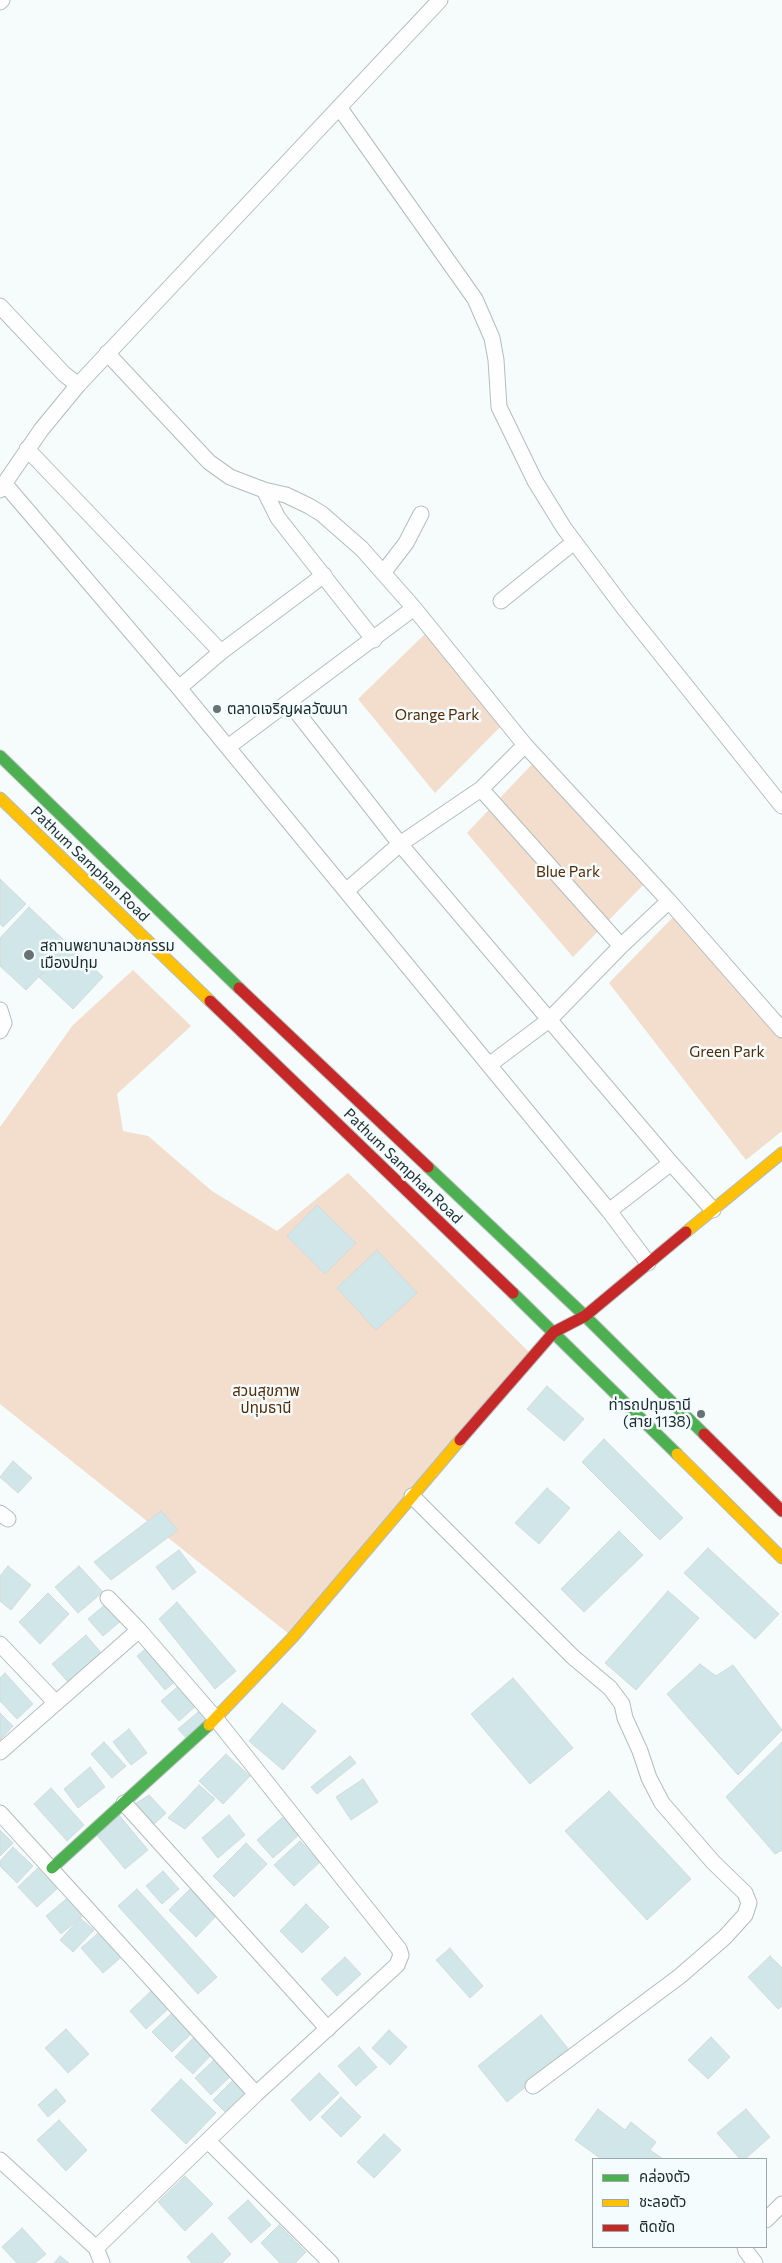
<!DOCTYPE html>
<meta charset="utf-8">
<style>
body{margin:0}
#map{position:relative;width:782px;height:2263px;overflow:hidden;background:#f6fbfb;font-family:Commissioner,"Noto Sans Thai",sans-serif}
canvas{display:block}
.legend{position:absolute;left:592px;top:2158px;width:175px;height:90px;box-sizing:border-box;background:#f4fcfd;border:1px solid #9da8a9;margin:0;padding:6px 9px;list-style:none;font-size:15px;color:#1a292b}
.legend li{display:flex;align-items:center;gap:10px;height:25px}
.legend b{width:25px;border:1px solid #9da8a9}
</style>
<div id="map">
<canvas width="782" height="2263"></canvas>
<ul class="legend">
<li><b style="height:6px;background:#4caf50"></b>คล่องตัว</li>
<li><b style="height:6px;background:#ffc107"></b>ชะลอตัว</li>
<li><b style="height:6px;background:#c62828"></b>ติดขัด</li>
</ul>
</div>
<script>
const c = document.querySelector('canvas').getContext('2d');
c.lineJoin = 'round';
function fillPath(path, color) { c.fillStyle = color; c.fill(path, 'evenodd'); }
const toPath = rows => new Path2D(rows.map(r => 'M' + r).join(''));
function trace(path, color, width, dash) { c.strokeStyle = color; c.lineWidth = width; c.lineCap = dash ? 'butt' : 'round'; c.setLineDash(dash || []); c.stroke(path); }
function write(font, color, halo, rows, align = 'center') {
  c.font = font + ' Commissioner,"Noto Sans Thai",sans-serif'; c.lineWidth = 5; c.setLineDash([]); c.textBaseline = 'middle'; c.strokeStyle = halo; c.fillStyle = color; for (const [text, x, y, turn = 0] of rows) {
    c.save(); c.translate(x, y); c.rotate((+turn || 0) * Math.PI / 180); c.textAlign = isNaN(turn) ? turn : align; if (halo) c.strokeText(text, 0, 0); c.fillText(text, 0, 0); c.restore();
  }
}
fillPath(toPath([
 [428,631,509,718,435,793,358,699],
 [535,761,647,881,573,957,467,833],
 [679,911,782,1038,782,1131,746,1160,609,983],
 [133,970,191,1026,117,1094,123,1131,148,1136,212,1191,277,1231,348,1173,529,1352,289,1634,0,1404,0,1127,73,1025]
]), '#f3ddcc');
const building = toPath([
 [0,879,26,904,3,927,0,924,0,879],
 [29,907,69,945,26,990,0,966,0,938,29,907],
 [69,945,103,977,73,1009,39,977,69,945],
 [317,1205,356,1243,325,1274,287,1236,317,1205],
 [377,1250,417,1293,376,1330,337,1288,377,1250],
 [547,1386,584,1419,564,1441,527,1409,547,1386],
 [604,1439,683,1518,660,1540,582,1462,604,1439],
 [13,1461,32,1478,18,1493,0,1477,13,1461],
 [547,1488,570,1508,539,1544,515,1523,547,1488],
 [161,1511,178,1530,111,1580,94,1562,161,1511],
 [619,1531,643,1555,584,1612,561,1589,619,1531],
 [708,1548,779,1614,755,1639,684,1573,708,1548],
 [179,1550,196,1572,173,1590,156,1567,179,1550],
 [8,1566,31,1585,11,1610,0,1601,0,1576,8,1566],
 [79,1566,103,1592,78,1613,55,1587,79,1566],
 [668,1591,699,1618,636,1690,605,1663,668,1591],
 [48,1593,69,1614,40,1644,19,1622,48,1593],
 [177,1602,236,1671,215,1689,159,1619,177,1602],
 [107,1603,122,1620,103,1636,88,1619,107,1603],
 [86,1635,102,1654,68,1682,52,1664,86,1635],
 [150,1645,178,1679,165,1690,137,1656,150,1645],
 [700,1664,716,1676,733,1665,782,1730,738,1775,667,1694,700,1664],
 [5,1673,33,1704,17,1719,0,1701,0,1678,5,1673],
 [513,1678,573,1748,530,1784,471,1714,513,1678],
 [181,1684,198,1704,179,1721,161,1701,181,1684],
 [282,1703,316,1731,283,1770,249,1741,282,1703],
 [203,1708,212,1719,187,1739,178,1729,203,1708],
 [0,1713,13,1726,0,1740,0,1713],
 [129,1729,147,1753,131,1765,113,1742,129,1729],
 [104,1742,126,1766,112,1778,91,1754,104,1742],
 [782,1742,782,1850,775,1854,726,1797,782,1742],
 [226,1754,250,1776,223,1804,199,1781,226,1754],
 [350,1756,356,1763,317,1794,311,1787,350,1756],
 [90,1767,105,1787,78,1808,64,1789,90,1767],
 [363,1779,378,1802,351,1820,336,1797,363,1779],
 [199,1785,215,1799,185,1829,168,1818,199,1785],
 [51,1788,84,1825,67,1841,34,1804,51,1788],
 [609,1791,691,1879,647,1920,565,1831,609,1791],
 [149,1795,166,1813,152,1826,135,1804,149,1795],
 [119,1815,148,1850,125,1869,96,1834,119,1815],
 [229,1815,245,1835,218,1858,202,1838,229,1815],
 [284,1816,301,1833,273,1858,257,1840,284,1816],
 [0,1830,13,1843,0,1856,0,1830],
 [300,1841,320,1862,294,1886,274,1865,300,1841],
 [246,1843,267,1864,234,1897,213,1876,246,1843],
 [13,1847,33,1866,17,1883,0,1866,0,1861,13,1847],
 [41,1865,60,1886,37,1907,18,1887,41,1865],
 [163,1871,179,1889,162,1904,146,1886,163,1871],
 [192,1887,219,1913,196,1937,169,1910,192,1887],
 [137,1889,217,1977,198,1994,118,1906,137,1889],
 [71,1895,86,1913,61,1934,46,1916,71,1895],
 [306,1904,329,1927,302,1953,280,1931,306,1904],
 [80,1918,94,1930,73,1952,60,1940,80,1918],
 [104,1928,126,1953,103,1973,81,1948,104,1928],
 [450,1948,483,1986,470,1998,436,1960,450,1948],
 [770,1956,782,1968,782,2006,778,2009,748,1977,770,1956],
 [345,1957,361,1974,337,1996,321,1979,345,1957],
 [151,1991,168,2009,146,2029,130,2011,151,1991],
 [174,2011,194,2031,172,2052,152,2032,174,2011],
 [541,2015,570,2051,507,2102,478,2066,541,2015],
 [66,2029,89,2054,68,2073,45,2048,66,2029],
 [389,2030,407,2047,390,2065,372,2048,389,2030],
 [196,2035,214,2052,193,2074,175,2057,196,2035],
 [711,2037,730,2057,708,2079,688,2060,711,2037],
 [359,2047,377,2067,356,2086,338,2066,359,2047],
 [218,2056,234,2073,211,2095,195,2078,218,2056],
 [319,2073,339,2093,310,2121,291,2100,319,2073],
 [237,2076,250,2090,226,2113,213,2100,237,2076],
 [181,2079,216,2113,186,2144,151,2110,181,2079],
 [56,2089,66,2101,48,2117,38,2105,56,2089],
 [341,2097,361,2117,341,2137,321,2117,341,2097],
 [598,2109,625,2130,631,2122,656,2142,650,2150,663,2159,599,2159,600,2158,575,2140,598,2109],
 [746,2109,770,2137,745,2159,740,2159,717,2133,746,2109],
 [59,2120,87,2150,66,2171,37,2140,59,2120],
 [384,2134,401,2150,374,2178,357,2162,384,2134],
 [185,2176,213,2204,185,2231,158,2202,185,2176],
 [248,2200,271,2225,251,2243,228,2218,248,2200],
 [279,2225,306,2252,295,2263,280,2263,261,2243,279,2225],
 [22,2228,46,2254,35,2263,17,2263,2,2247,22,2228],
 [212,2233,231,2254,222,2263,192,2263,187,2257,212,2233],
 [60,2256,69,2263,54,2263,60,2256]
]);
fillPath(building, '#d0e6e8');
trace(building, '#d2dbdc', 1);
const street = toPath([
 [0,2,2,0],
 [339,107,475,299,492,338,496,360,499,407,535,481,564,528,623,607,782,806],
 [0,306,64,374,78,385],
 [107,353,209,462,230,477,264,490,286,495,309,506,322,514,362,549,414,608,525,745,669,901,782,1030],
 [27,449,221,652],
 [4,483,179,688,609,1211,648,1263],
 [0,490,41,430,78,385,440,0],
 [264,490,278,518,374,640],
 [383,573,406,543,421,514],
 [501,601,574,542],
 [179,688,221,652,324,575],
 [289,702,400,844,481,789,525,745],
 [228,747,414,608],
 [481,789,621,946],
 [346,891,400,844,671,1163,713,1210],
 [0,1010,4,1023,0,1031],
 [489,1065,549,1020,621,946,669,901],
 [609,1211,671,1163],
 [412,1496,573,1657,610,1688,622,1704,625,1718,640,1751,649,1778,662,1803,713,1862,745,1893,749,1903,745,1915,725,1937,680,1976,533,2086],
 [0,1513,8,1519],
 [0,1644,56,1703],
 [0,1752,139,1630],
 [124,1803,328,2029],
 [0,1813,256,2094],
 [208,2141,331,2263],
 [0,2160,96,2248,102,2263],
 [766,2220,782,2204],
 [745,2247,746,2251,755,2263],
 [96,2248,256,2094,397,1965,401,1955,399,1949,216,1719,139,1630,108,1598]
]);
const fast = toPath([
 [0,756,239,988],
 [428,1167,585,1316,704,1434],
 [513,1293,677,1454],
 [52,1868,209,1725]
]);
const slow = toPath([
 [0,798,210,1001],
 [686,1232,782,1153],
 [677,1454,782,1558],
 [209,1725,293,1637,460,1440]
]);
const jam = toPath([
 [239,988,428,1167],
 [210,1001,513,1293],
 [704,1434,782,1511],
 [460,1440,554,1332,585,1316,686,1232]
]);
trace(street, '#b3bdbd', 17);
trace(fast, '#b3bdbd', 13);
trace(slow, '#b3bdbd', 13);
trace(jam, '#b3bdbd', 13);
trace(street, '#fefefe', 15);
trace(fast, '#4caf50', 11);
trace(slow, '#ffc107', 11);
trace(jam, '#c62828', 11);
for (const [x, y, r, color] of [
 [217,709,5,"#677274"],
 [29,955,6,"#677274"],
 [701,1414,5,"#677274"]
]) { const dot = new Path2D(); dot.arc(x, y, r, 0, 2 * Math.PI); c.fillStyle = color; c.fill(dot); trace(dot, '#f4fcfd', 2); }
write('15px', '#1a292b', '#f4fcfd', [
 ["ตลาดเจริญผลวัฒนา",227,709],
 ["สถานพยาบาลเวชกรรม",40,946],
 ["เมืองปทุม",40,963],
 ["ท่ารถปทุมธานี",691,1405,"right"],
 ["(สาย 1138)",691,1422,"right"]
], 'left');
write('15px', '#522a05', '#f4fcfd', [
 ["Orange Park",437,715],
 ["Blue Park",568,872],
 ["Green Park",727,1052],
 ["สวนสุขภาพ",266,1391],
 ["ปทุมธานี",266,1408]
]);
write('15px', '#1a292b', '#f4fcfd', [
 ["Pathum Samphan Road",90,864,44],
 ["Pathum Samphan Road",403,1166,44]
]);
</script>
